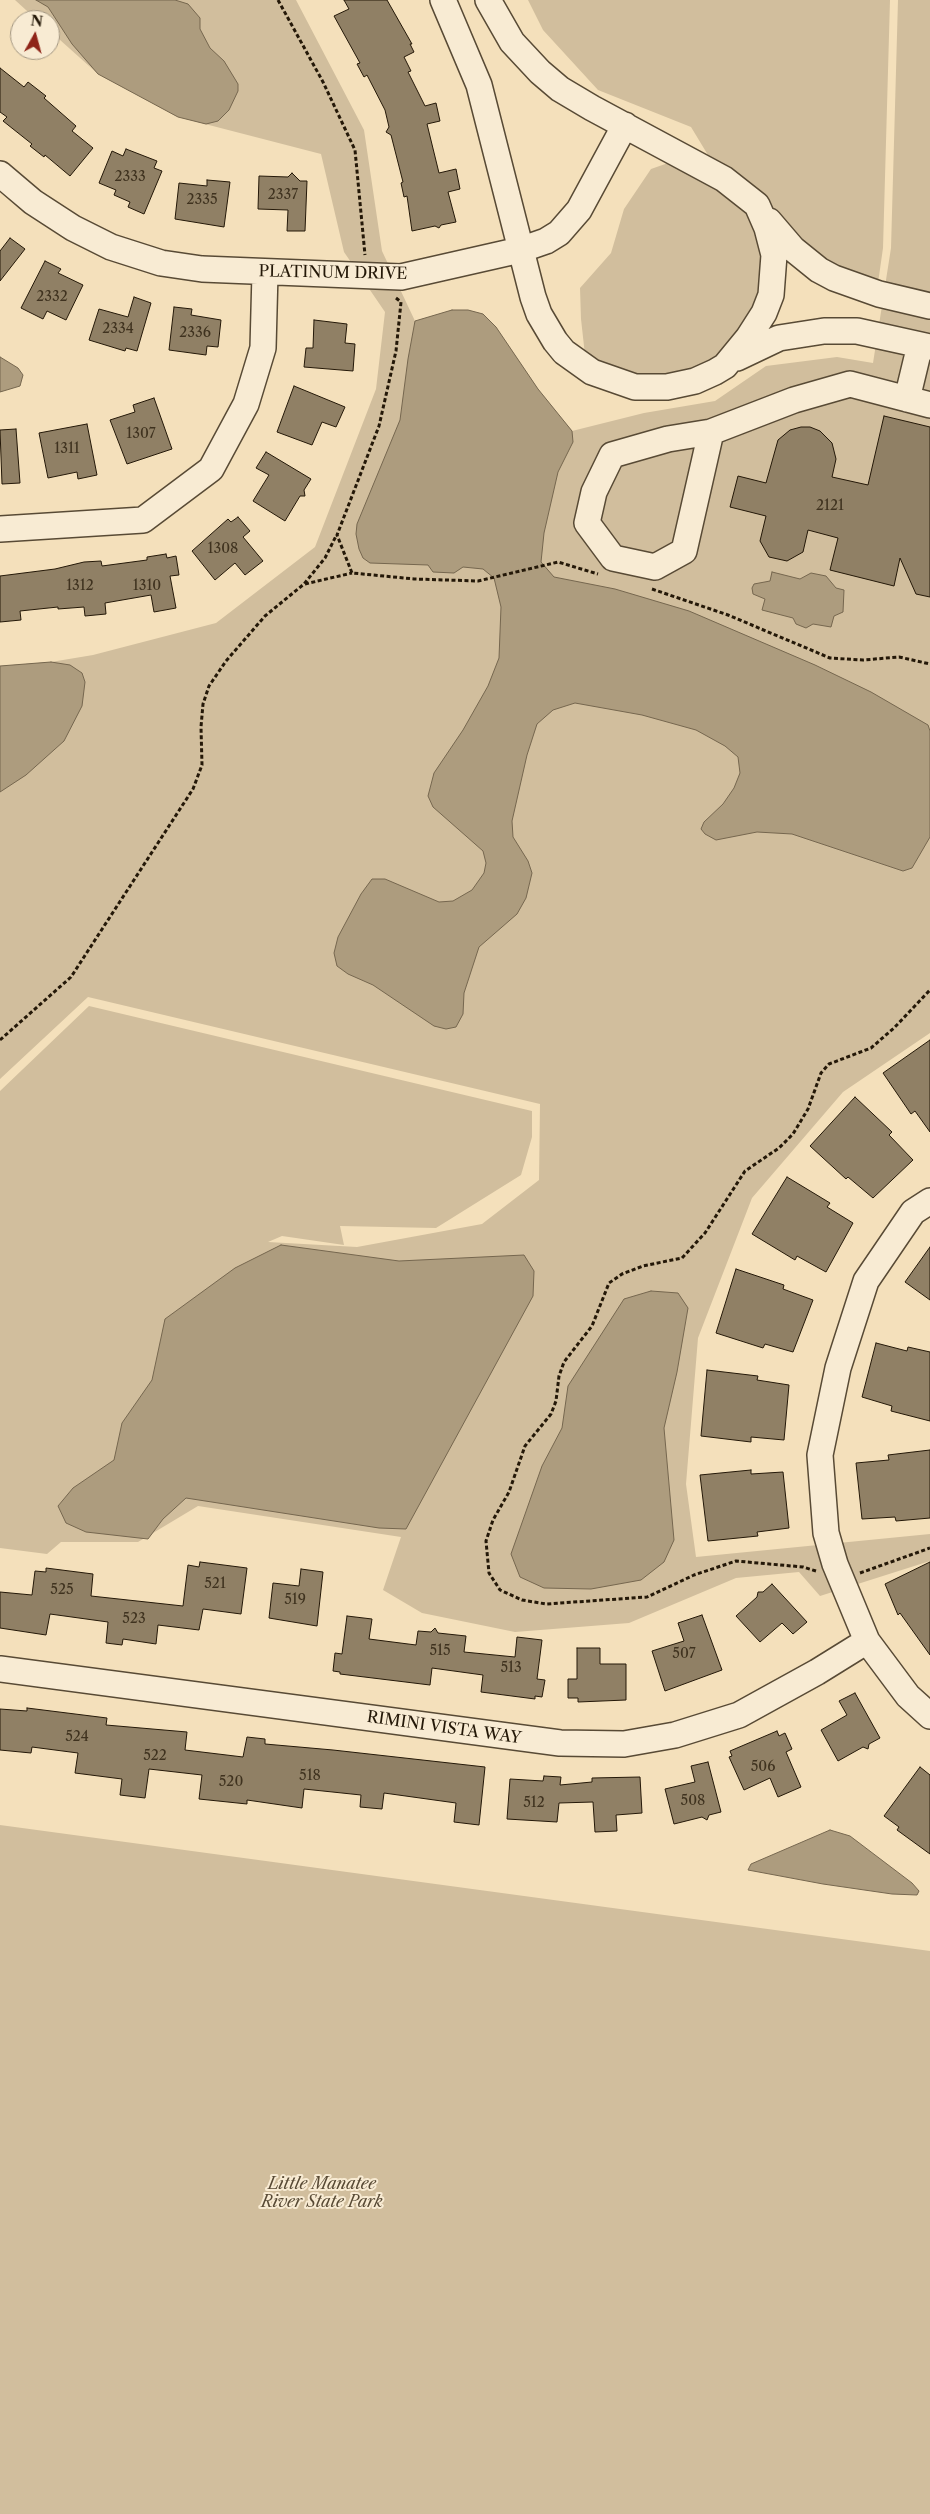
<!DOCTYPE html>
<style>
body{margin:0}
#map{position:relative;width:930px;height:2514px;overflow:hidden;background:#f4e0bb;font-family:"Libre Caslon Text",serif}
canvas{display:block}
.north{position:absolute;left:10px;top:10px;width:50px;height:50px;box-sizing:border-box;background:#f8ebd3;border:1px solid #a39782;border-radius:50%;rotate:7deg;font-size:14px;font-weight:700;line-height:20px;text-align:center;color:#241808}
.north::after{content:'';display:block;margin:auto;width:18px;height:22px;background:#8f2418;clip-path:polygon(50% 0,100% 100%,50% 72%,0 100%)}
</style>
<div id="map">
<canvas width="930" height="2514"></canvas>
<div class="north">N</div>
</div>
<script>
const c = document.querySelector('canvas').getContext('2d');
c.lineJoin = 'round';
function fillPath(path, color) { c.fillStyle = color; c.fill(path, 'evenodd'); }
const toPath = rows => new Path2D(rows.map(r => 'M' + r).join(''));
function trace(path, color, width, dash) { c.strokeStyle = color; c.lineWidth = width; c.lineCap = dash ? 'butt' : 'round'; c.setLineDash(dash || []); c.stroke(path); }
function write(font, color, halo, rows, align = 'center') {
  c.font = font + ' "Libre Caslon Text",serif'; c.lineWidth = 4; c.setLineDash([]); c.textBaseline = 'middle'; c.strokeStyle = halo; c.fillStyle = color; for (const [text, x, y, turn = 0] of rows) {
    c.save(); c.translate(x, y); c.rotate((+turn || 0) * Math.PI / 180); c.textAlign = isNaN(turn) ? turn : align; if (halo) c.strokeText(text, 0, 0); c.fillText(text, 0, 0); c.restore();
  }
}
fillPath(toPath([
 [15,0,296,0,364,130,382,251,415,321,452,310,468,310,483,314,496,327,538,389,572,431,644,413,715,401,766,366,837,357,873,363,891,248,898,0,930,0,930,1033,843,1092,752,1198,698,1338,686,1484,696,1557,930,1534,930,1561,820,1596,799,1572,736,1578,629,1623,515,1632,422,1613,383,1590,401,1537,198,1506,138,1542,61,1542,47,1554,0,1548,0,1091,89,1006,532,1111,532,1137,521,1175,436,1228,340,1226,344,1245,282,1236,268,1242,357,1247,482,1224,539,1180,540,1104,88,997,0,1079,0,666,51,662,93,655,216,623,315,547,376,389,385,312,344,252,321,154,178,117,98,74,50,31,50,20,37,20],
 [528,0,890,0,883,248,878,283,829,263,799,241,750,182,711,160,691,127,598,90,543,30],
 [671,162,720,188,749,212,758,232,764,278,749,320,719,357,701,367,666,377,624,374,585,355,581,319,580,288,611,253,624,209,651,169],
 [0,1825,930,1951,930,2514,0,2514]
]), '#d1be9d');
const water = toPath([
 [36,0,175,0,188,4,200,18,200,29,210,48,224,61,238,84,238,91,229,110,218,121,206,124,178,117,98,74,72,44,48,7,36,0],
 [452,310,468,310,483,314,496,327,538,389,572,431,573,442,558,472,544,533,541,562,554,577,615,589,689,611,815,665,871,692,928,725,930,731,930,837,912,868,903,871,792,834,757,832,716,840,705,834,701,829,704,822,723,804,734,788,740,773,738,757,725,746,696,730,642,715,575,703,553,710,537,724,527,755,512,821,513,837,528,861,532,873,526,898,517,914,479,947,464,993,463,1014,456,1027,446,1029,434,1026,373,985,348,974,337,966,334,953,338,937,361,894,372,879,385,879,439,902,453,901,472,890,484,873,486,863,483,851,433,807,428,796,434,773,463,730,488,686,499,658,501,607,494,578,483,569,463,567,454,573,433,572,428,565,370,563,363,558,359,549,356,534,357,524,400,420,408,359,415,321,452,310],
 [0,357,18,368,23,375,20,386,0,392,0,357],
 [772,572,800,579,811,573,826,576,836,588,844,590,843,612,834,616,831,627,813,624,806,628,796,624,793,618,762,610,765,599,753,594,752,588,754,584,770,581,772,572],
 [51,662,70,665,82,673,85,682,82,706,64,741,26,775,0,792,0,666,51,662],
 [281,1245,399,1261,524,1255,534,1271,533,1296,406,1529,379,1528,186,1498,163,1519,148,1539,86,1532,66,1523,58,1506,73,1488,114,1460,122,1423,152,1380,165,1319,235,1268,281,1245],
 [651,1291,678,1293,688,1308,677,1372,664,1428,674,1540,664,1562,641,1580,591,1589,544,1588,520,1577,511,1554,542,1466,562,1428,568,1386,624,1299,651,1291],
 [830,1830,850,1836,912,1883,919,1891,917,1895,892,1894,823,1884,748,1870,751,1864,830,1830]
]);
fillPath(water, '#ad9c7e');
trace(water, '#76674f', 1);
const building = toPath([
 [344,0,387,0,412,44,410,44,414,52,404,57,411,71,408,72,425,106,436,103,440,121,427,124,439,173,456,169,460,189,448,192,456,222,441,225,439,228,435,226,412,231,407,196,404,197,401,183,403,182,391,135,386,132,389,127,385,110,367,75,364,77,357,64,360,63,334,16,349,9,344,0],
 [0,68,24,87,28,82,46,96,44,98,76,126,72,131,93,148,70,176,45,155,44,157,30,146,32,144,3,121,7,117,0,112,0,68],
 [126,149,157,161,154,168,162,171,144,214,128,207,130,202,114,195,116,190,99,183,112,151,123,156,126,149],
 [292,173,300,181,307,181,305,231,287,231,288,210,258,209,259,176,288,177,292,173],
 [207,180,230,182,224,227,175,219,179,183,207,186,207,180],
 [10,238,25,249,0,281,0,251,10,238],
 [45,261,61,269,58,273,83,285,66,320,47,311,43,319,21,308,45,261],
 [134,297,151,303,137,351,126,348,125,351,89,340,99,309,128,317,134,297],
 [174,307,192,309,191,315,221,320,218,347,207,346,206,355,169,350,174,307],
 [314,320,347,324,345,343,355,344,353,371,304,367,306,348,313,348,314,320],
 [294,386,345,407,336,427,322,422,312,445,277,432,294,386],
 [154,398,172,449,127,464,110,420,135,412,133,405,154,398],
 [884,416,930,427,930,597,916,594,900,558,894,586,830,570,838,538,808,530,803,552,787,561,769,557,760,541,766,516,730,507,738,476,766,483,778,440,790,430,801,427,810,427,820,431,832,443,836,459,832,477,868,485,884,416],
 [87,424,97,475,78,479,77,472,48,478,39,433,87,424],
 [16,429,20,483,2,484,0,430,16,429],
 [266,452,311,479,304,490,305,496,300,496,285,521,253,501,269,475,256,468,266,452],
 [238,517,250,531,243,537,263,561,245,575,235,563,215,580,192,551,228,519,231,522,238,517],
 [166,554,167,558,176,556,179,575,170,576,176,608,154,612,151,595,105,603,106,614,85,616,84,607,58,609,58,607,20,611,21,620,0,622,0,576,55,569,84,562,101,561,102,566,147,560,147,557,166,554],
 [930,1040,930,1132,915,1111,911,1114,883,1073,930,1040],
 [855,1097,892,1132,889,1135,913,1160,873,1198,848,1177,846,1179,810,1146,855,1097],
 [787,1177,830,1203,827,1207,853,1223,826,1272,797,1256,795,1260,752,1234,787,1177],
 [930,1247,930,1300,905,1282,930,1247],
 [736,1269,784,1285,783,1289,813,1300,793,1352,765,1344,763,1348,716,1333,736,1269],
 [876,1343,907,1351,908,1347,930,1352,930,1421,891,1411,892,1406,862,1397,876,1343],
 [707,1370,758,1376,757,1380,789,1385,784,1440,751,1437,751,1442,701,1436,707,1370],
 [930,1450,930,1518,896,1521,895,1517,862,1519,856,1463,889,1460,888,1455,930,1450],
 [751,1470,751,1474,783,1472,789,1528,757,1532,758,1536,708,1541,700,1475,751,1470],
 [200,1562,247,1568,241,1614,203,1609,199,1630,158,1625,156,1644,123,1639,122,1645,106,1643,108,1622,50,1614,46,1635,0,1628,0,1592,32,1595,35,1571,46,1572,46,1568,93,1574,91,1596,183,1606,188,1565,199,1567,200,1562],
 [930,1562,930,1655,900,1613,898,1615,885,1584,930,1562],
 [301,1569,323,1572,317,1626,269,1618,273,1583,299,1586,301,1569],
 [772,1584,807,1622,793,1634,782,1623,760,1642,736,1616,757,1597,758,1592,763,1592,772,1584],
 [702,1615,722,1670,665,1691,652,1651,684,1641,678,1623,702,1615],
 [347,1616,372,1619,369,1639,416,1645,418,1631,431,1632,435,1628,438,1633,466,1636,464,1652,515,1657,517,1637,542,1640,537,1679,545,1680,542,1697,535,1696,535,1699,481,1692,483,1675,432,1668,430,1685,340,1674,340,1672,333,1671,335,1653,342,1654,347,1616],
 [577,1648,600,1648,600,1664,626,1664,626,1700,578,1702,578,1698,568,1698,568,1679,577,1679,577,1648],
 [855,1693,880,1738,869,1744,868,1749,863,1747,838,1761,821,1730,847,1715,839,1701,855,1693],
 [27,1708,107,1718,106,1725,187,1732,185,1750,243,1757,247,1737,265,1739,265,1744,333,1750,485,1767,479,1825,454,1822,456,1803,384,1793,382,1809,360,1807,361,1795,304,1789,302,1808,247,1800,247,1804,199,1799,202,1775,149,1769,145,1798,120,1795,122,1779,75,1773,78,1753,32,1747,31,1753,0,1750,0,1709,27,1711,27,1708],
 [777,1731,779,1736,785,1733,792,1749,786,1752,801,1787,778,1797,770,1778,744,1790,729,1757,732,1756,730,1751,777,1731],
 [708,1762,721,1812,709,1815,707,1820,702,1817,674,1824,665,1789,695,1782,691,1766,708,1762],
 [920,1767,930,1775,930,1854,897,1830,899,1827,884,1816,920,1767],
 [544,1776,561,1777,560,1785,592,1782,592,1778,640,1777,642,1813,616,1815,617,1831,595,1832,593,1802,559,1803,557,1822,507,1819,510,1779,543,1781,544,1776]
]);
fillPath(building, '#908065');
trace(building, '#241808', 1);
const minor = toPath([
 [443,0,479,85,533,297,539,314,555,341,564,352,592,372,635,387,667,387,695,381,715,372,725,366,748,338,764,313,771,295,774,255,767,228,757,205,724,179,592,108,560,89,540,72,512,42,488,0],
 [0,174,33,202,73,228,111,247,161,263,202,269,401,277,520,250,546,241,559,233,579,210,625,125],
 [769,221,793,249,819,270,834,278,879,294,930,306],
 [737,358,779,338,824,331,857,331,930,347],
 [907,399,920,345],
 [711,432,684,551,655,567,613,558,587,523,594,492,612,455,668,439,711,432,794,400,850,384,930,405],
 [0,529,143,520,211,469,246,404,263,348,265,273],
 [930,1201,913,1212,866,1281,838,1368,820,1455,826,1533,835,1564,867,1641,908,1696,930,1716],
 [0,1669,560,1743,624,1744,675,1735,739,1715,817,1672,867,1641]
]);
trace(minor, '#584a35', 28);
trace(toPath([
 [278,0,323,82,355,150,365,255],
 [396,298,401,302,396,351,379,426,337,535,352,573,414,579,478,581,558,562,598,574],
 [305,584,352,573],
 [652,589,728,615,830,658,863,660,899,657,930,664],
 [0,1040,71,977,193,789,202,765,201,727,203,704,209,686,226,661,265,616,304,584,325,558,336,536],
 [816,1571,803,1567,736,1561,694,1575,647,1597,546,1604,522,1600,500,1590,489,1573,486,1541,493,1520,509,1492,525,1446,551,1414,556,1401,559,1376,564,1362,592,1326,609,1283,622,1274,643,1266,682,1258,705,1233,745,1171,779,1148,793,1134,808,1109,821,1073,829,1064,871,1048,894,1028,930,990],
 [860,1573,930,1548]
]), '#241808', 3, [4, 2.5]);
trace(minor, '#f8ebd3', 25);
write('14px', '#3f321f', null, [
 ["2333",130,177],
 ["2337",283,195],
 ["2335",202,200],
 ["2332",52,297],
 ["2334",118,329],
 ["2336",195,333],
 ["1307",141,434],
 ["1311",67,449],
 ["2121",830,506],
 ["1308",223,549],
 ["1312",80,586],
 ["1310",147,586],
 ["521",215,1584],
 ["525",62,1590],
 ["519",295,1600],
 ["523",134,1619],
 ["515",440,1651],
 ["507",684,1654],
 ["513",511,1668],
 ["524",77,1737],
 ["522",155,1756],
 ["506",763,1767],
 ["518",310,1776],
 ["520",231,1782],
 ["508",693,1801],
 ["512",534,1803]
]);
write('16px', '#241808', '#f8ebd3', [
 ["PLATINUM DRIVE",333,273,1],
 ["RIMINI VISTA WAY",444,1728,8]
]);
write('italic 16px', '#584a35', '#f8ebd3', [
 ["Little Manatee",322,2184],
 ["River State Park",322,2202]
]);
</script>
